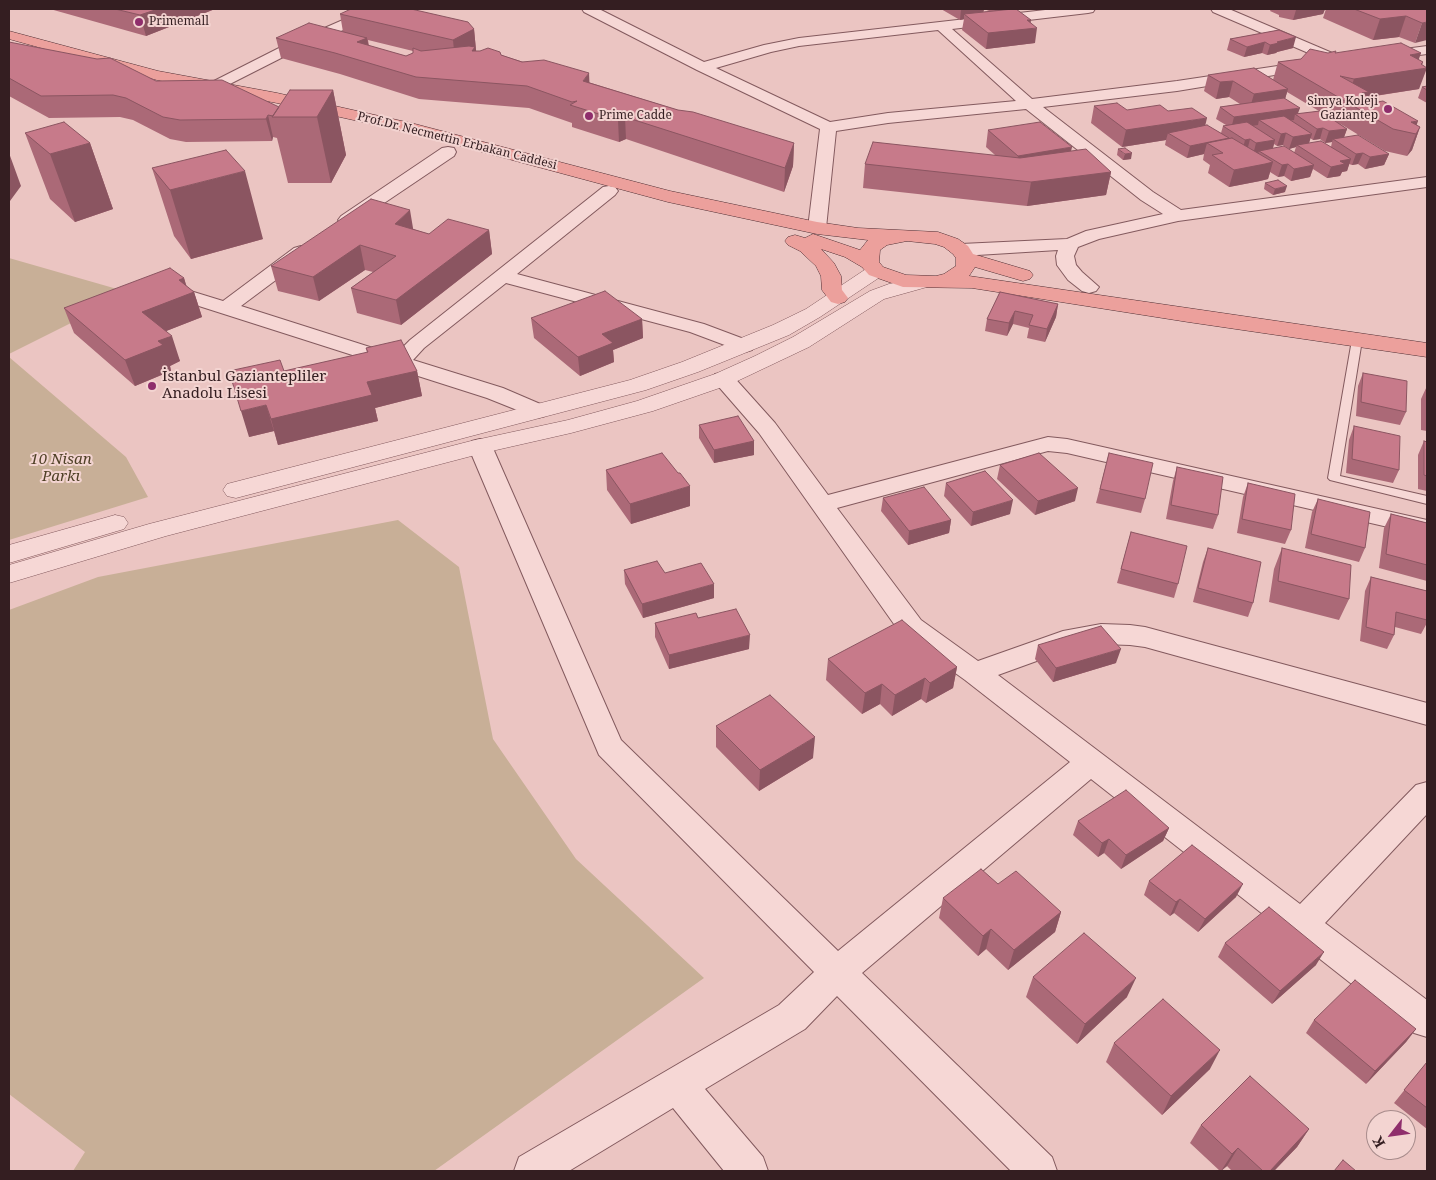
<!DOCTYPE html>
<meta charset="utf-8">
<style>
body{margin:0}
#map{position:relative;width:1436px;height:1180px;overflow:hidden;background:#ebc5c2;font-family:"Noto Serif",serif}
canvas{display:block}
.frame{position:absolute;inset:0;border:10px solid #341e21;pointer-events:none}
.north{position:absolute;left:1366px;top:1110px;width:50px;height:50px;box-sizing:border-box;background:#f3d4d1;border:1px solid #a78b8b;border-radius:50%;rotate:240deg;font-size:14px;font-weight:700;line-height:20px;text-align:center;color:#341e21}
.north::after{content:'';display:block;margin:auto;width:18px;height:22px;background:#8f2e6c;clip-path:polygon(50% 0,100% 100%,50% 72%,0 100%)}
</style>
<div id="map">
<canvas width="1436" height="1180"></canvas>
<div class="frame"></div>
<div class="north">K</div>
</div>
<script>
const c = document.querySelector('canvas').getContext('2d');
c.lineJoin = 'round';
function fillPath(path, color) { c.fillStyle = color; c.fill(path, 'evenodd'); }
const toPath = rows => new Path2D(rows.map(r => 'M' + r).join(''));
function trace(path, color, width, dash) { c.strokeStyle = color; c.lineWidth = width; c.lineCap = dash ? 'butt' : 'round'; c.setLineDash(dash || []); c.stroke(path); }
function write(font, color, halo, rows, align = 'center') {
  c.font = font + ' "Noto Serif",serif'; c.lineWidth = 4; c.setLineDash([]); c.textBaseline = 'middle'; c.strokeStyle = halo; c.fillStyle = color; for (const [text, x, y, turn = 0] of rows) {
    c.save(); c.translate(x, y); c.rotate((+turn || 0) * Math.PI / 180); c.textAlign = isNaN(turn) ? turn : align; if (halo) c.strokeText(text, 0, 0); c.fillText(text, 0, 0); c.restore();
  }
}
fillPath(toPath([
 [9,258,131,293,9,354],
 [9,357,126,457,148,497,9,540],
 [398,520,459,567,493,739,576,859,704,978,434,1171,73,1171,85,1152,9,1094,9,610,98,577]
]), '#c8af97');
const service = toPath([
 [1357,337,1362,340,1340,476,1427,496,1427,504,1330,480,1328,478,1352,340,1357,337]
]);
const minor = toPath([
 [368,9,386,9,384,12,291,53,220,89,210,89,207,86,210,83,281,47,368,9],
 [582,9,599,9,704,62,764,45,799,38,1054,9,1095,9,1093,12,1088,13,952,29,1032,99,1177,81,1311,61,1316,62,1318,65,1316,68,1311,69,1177,91,1043,107,1153,192,1181,210,1427,177,1427,187,1178,221,1099,239,1078,247,1074,256,1076,265,1082,272,1099,287,1096,291,1089,293,1082,291,1068,280,1057,265,1056,256,1058,250,961,256,954,254,952,250,954,246,961,244,1067,239,1086,231,1163,214,1141,200,1026,109,888,123,836,131,826,228,823,232,817,233,811,232,808,228,820,129,697,70,584,12,582,9],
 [938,30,1016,101,888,113,830,122,716,68,771,52,799,46,938,30],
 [1211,9,1229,9,1344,58,1346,61,1344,64,1334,64,1213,12,1211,9],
 [1427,46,1427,54,1382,60,1377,59,1375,56,1377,53,1382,52,1427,46],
 [448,147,454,148,456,152,454,156,353,224,347,225,341,224,338,220,341,216,442,148,448,147],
 [609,186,615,187,618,191,615,195,517,274,704,324,752,342,755,346,752,350,745,352,738,350,690,332,506,283,424,348,413,360,503,388,545,406,548,411,545,416,537,418,487,398,177,299,174,295,177,291,184,289,223,301,294,248,301,246,308,248,310,252,308,256,241,306,395,355,410,340,603,187,609,186],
 [723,373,731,374,775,423,828,495,1048,437,1067,439,1427,520,1427,536,1067,453,1048,451,837,508,921,620,978,661,1063,631,1101,624,1130,625,1145,627,1427,703,1427,725,1145,647,1130,645,1101,644,1067,650,998,675,1300,904,1416,785,1427,782,1427,814,1325,923,1427,1000,1427,1037,1414,1033,1091,779,862,973,1052,1157,1057,1171,1011,1171,837,996,805,1029,705,1089,763,1157,768,1171,724,1171,673,1108,569,1171,514,1171,519,1157,779,1005,814,972,599,755,468,446,472,441,480,439,488,441,492,446,621,740,838,951,1070,762,965,680,901,634,759,433,712,379,715,374,723,373]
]);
const tertiary = toPath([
 [876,265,883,267,886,271,883,275,820,317,789,335,698,372,646,390,236,498,227,496,223,490,227,484,630,380,682,362,773,325,806,309,869,267,876,265],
 [920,277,927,279,930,283,927,287,884,299,809,347,731,384,653,411,571,433,483,453,166,536,9,583,9,565,149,524,471,441,568,420,637,401,715,374,755,356,793,337,870,291,889,284,920,277],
 [115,515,124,517,128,523,124,529,9,563,9,545,115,515]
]);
const primary = toPath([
 [9,31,158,71,277,93,415,124,670,191,817,222,858,228,938,232,958,239,968,246,973,254,1030,271,1033,275,1030,279,1023,281,975,267,969,276,1427,343,1427,357,1188,322,972,288,903,287,869,275,862,267,845,257,821,249,834,263,841,276,842,290,848,298,845,302,838,304,831,302,822,290,821,276,816,266,800,251,788,245,785,241,788,237,795,235,805,238,813,234,860,250,868,240,817,234,668,202,412,133,277,103,157,80,9,39,9,31],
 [907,241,935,244,944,247,953,254,956,258,956,266,944,274,936,276,906,275,883,267,879,262,880,250,887,245,907,241]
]);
trace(service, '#835a5e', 2);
trace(minor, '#835a5e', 2);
trace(tertiary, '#835a5e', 1);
trace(primary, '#512f34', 1);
fillPath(service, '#f6d7d5');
fillPath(minor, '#f6d7d5');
fillPath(tertiary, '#f6d7d5');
fillPath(primary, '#eca09c');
fillPath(toPath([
 [50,9,215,9,146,36],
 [941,9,1016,9,1031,23,1035,43,986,49,962,30,964,19,960,20],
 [984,9,989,11,983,12],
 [1271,9,1325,9,1323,14,1293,20,1279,17,1279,15,1270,11],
 [1326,9,1427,9,1415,43,1399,37,1373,40,1323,18],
 [340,14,474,29,476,50,476,51,501,55,678,110,794,143,793,166,784,192,626,139,619,142,572,127,572,123,529,108,419,99,340,74,281,58,276,38,343,32],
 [368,40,413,51,413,53,406,56,369,46],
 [1279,30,1293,48,1277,52,1276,53,1267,55,1262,53,1244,57,1227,50,1230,39],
 [9,42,156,81,279,107,333,90,346,155,331,183,288,183,277,138,273,137,272,141,186,142,170,139,133,120,120,117,49,118,9,96],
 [1328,53,1421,53,1418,59,1423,62,1422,65,1419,89,1369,97,1420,127,1412,150,1407,156,1385,151,1339,123,1347,129,1344,137,1389,154,1384,165,1365,169,1358,164,1352,165,1349,164,1347,171,1342,172,1340,176,1327,178,1313,169,1310,177,1291,181,1284,176,1278,177,1270,172,1268,179,1260,181,1229,187,1208,173,1210,165,1203,160,1204,154,1187,158,1165,145,1166,140,1122,147,1091,123,1094,106,1127,110,1168,111,1205,126,1221,133,1223,126,1226,125,1216,119,1220,107,1240,104,1229,97,1216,99,1204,91,1208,75,1273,80,1278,62,1301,59],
 [1287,92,1319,111,1298,114,1285,99],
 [1310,138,1313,140,1320,139,1325,143,1332,142,1331,147,1309,143],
 [1274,144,1277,146,1283,145,1289,149,1296,147,1294,153,1273,148],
 [1427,86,1427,103,1418,98,1422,87],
 [988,130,1071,151,1111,172,1106,195,1027,206,863,188,865,164,995,155,986,147],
 [25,133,90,143,113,209,75,222,50,199],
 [1118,149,1131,159,1123,160,1117,155],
 [152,168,263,239,191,259,174,236],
 [1265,183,1285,192,1273,195,1264,189],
 [413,229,429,234,489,230,492,254,401,325,357,313,351,288,373,272,365,270,319,301,278,291,271,266],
 [184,278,186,286,194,292,202,317,166,331,180,361,170,366,171,371,135,386,74,333,64,308],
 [1000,292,1058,304,1056,317,1045,342,1027,338,1029,328,1013,324,1007,336,985,331,987,319],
 [531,318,642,319,643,338,613,350,614,362,580,376,534,338],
 [366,348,417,371,422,396,375,408,378,421,278,445,274,431,249,437,284,371,367,353],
 [1363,373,1406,412,1400,425,1356,416,1358,386],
 [1427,386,1427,431,1421,430,1421,399],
 [699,425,754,441,754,455,714,463,699,438],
 [1354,426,1399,470,1393,483,1346,473,1349,440],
 [1424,441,1427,442,1427,491,1418,489,1418,455],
 [1109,453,1145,499,1141,513,1096,503],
 [1000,465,1075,501,1035,515,997,479],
 [1177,467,1218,515,1213,529,1166,519,1173,481],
 [606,470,690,506,631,524,607,490],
 [946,483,1010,514,971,526,944,496],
 [1248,483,1291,530,1285,544,1237,533,1243,497],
 [883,498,951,520,949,533,908,545,881,511],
 [1318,499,1365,548,1359,562,1305,548,1312,512],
 [1391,514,1427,523,1427,581,1379,568,1384,528],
 [1131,532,1178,584,1174,598,1117,583],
 [1208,548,1253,603,1248,617,1193,602,1203,562],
 [1282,548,1349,599,1339,620,1269,602,1274,569],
 [624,570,714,598,643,618,625,584],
 [1371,577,1427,591,1427,623,1421,634,1395,627,1394,635,1387,649,1360,641,1365,591],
 [698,618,749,649,669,669,655,637,655,623],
 [1038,645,1116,663,1053,682,1035,659],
 [828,659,957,667,953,688,926,703,921,699,892,716,880,704,862,714,826,680],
 [716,726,813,758,759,791,716,747],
 [1078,821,1169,828,1163,841,1121,869,1104,853,1098,857,1073,835],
 [1149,881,1236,897,1198,932,1174,913,1170,916,1144,895],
 [998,884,1061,912,1055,932,1008,970,986,949,978,956,939,918,943,898],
 [1225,943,1316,965,1272,1004,1218,957],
 [1033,977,1127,997,1077,1044,1026,997],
 [1314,1020,1416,1029,1406,1042,1366,1084,1306,1033],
 [1114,1043,1210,1069,1162,1115,1106,1062],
 [1427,1062,1427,1129,1394,1103],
 [1201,1125,1309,1129,1297,1147,1274,1171,1232,1171,1227,1166,1221,1171,1220,1171,1190,1143]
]), '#ab6977');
fillPath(toPath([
 [158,9,215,9,146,36,140,15],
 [961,9,984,9,983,15,964,14,964,19,960,20],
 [995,9,1015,9,994,14],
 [1301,9,1325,9,1323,14,1293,20,1296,10],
 [1406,16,1399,37,1373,40,1380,19],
 [1027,20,1031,20,1030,29,1037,28,1035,43,986,49,988,33],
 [1427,22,1427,40,1415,43,1422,23],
 [474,29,476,50,478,68,455,61,453,40],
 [1296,37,1293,48,1277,52,1276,53,1267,55,1270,45,1277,42],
 [367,38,371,58,357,42],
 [1265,42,1262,53,1244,57,1247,47],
 [1421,53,1415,70,1423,62,1420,69,1427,68,1419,89,1347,100,1354,79,1410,55],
 [589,73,590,95,583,81],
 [1233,81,1229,97,1216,99,1220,82],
 [1288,89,1283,106,1249,111,1254,94],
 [333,90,346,155,331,183,317,117],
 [1300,108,1297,116,1295,114,1294,120,1265,124,1259,120,1258,125,1231,129,1234,117],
 [268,115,273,137,272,141,266,119],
 [625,117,626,139,619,142,618,120],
 [1207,118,1203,135,1168,133,1166,140,1122,147,1126,130],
 [1418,121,1414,133,1411,122],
 [1420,127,1412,150,1407,156,1416,134],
 [1323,128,1320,139,1313,140,1317,129],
 [1347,129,1343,140,1333,139,1332,142,1325,143,1329,131],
 [1286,133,1283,145,1277,146,1281,134],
 [1312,134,1308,146,1297,145,1296,147,1289,149,1293,137],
 [1229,138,1226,150,1207,143,1204,154,1187,158,1190,146],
 [1250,139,1247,151,1242,152,1245,140],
 [1275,140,1272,151,1259,151,1258,154,1253,155,1256,143],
 [90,143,113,209,75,222,50,154],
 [794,143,793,166,784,192,785,168],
 [1072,147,1068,165,1015,173,1018,156],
 [9,153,21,186,10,201,9,197],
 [1132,153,1131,159,1123,160,1125,154],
 [1363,153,1358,164,1352,165,1356,154],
 [1389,154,1384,165,1365,169,1370,157],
 [1351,159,1347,171,1342,172,1340,176,1327,178,1331,167,1340,161],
 [1273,162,1268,179,1260,181,1229,187,1234,170],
 [1288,164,1284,176,1278,177,1282,165],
 [1314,165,1310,177,1291,181,1294,169],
 [245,171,263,239,191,259,170,190],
 [1111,172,1106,195,1027,206,1031,182],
 [1287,186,1285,192,1273,195,1275,189],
 [410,210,414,234,395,224],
 [489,230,492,254,401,325,396,300],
 [360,245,365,270,319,301,313,277],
 [184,278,189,294,194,292,202,317,151,337,142,312,179,280],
 [1058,304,1056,317,1045,342,1047,329],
 [1015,311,1013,324,1007,336,1009,323],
 [642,319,643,338,613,350,614,362,580,376,578,357,602,334],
 [172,336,180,361,170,366,171,371,135,386,125,360,158,341],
 [417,371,422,396,375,408,378,421,278,445,271,419,367,382],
 [266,405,274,431,249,437,241,411],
 [754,441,754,455,714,463,714,450],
 [690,486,690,506,631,524,630,504],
 [1078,488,1075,501,1035,515,1038,501],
 [1013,500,1010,514,971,526,973,512],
 [951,520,949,533,908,545,909,531],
 [714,584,714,598,643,618,642,604],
 [750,635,749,649,669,669,669,655],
 [1121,649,1116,663,1053,682,1056,668],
 [957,667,953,688,926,703,930,683],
 [925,678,921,699,892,716,895,695],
 [882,684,880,704,862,714,865,693],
 [815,737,813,758,759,791,760,770],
 [1169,828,1163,841,1121,869,1126,855],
 [1109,839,1104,853,1098,857,1102,843],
 [1243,884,1236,897,1198,932,1205,919],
 [1180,899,1174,913,1170,916,1176,902],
 [1061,912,1055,932,1008,970,1014,950],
 [991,929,986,949,978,956,983,936],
 [1324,952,1316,965,1272,1004,1280,991],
 [1136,978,1127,997,1077,1044,1085,1024],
 [1416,1029,1406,1042,1366,1084,1375,1071],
 [1220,1050,1210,1069,1162,1115,1171,1096],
 [1309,1129,1297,1147,1274,1171,1270,1171],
 [1238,1148,1227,1166,1221,1171,1232,1154]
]), '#8b5561');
const building = toPath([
 [115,9,158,9,140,15,115,9],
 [351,9,411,9,468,22,474,29,453,40,340,14,351,9],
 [1013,9,1016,9,1031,20,1027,20,1037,28,988,33,964,14,1013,9],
 [1354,9,1427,9,1427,22,1422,23,1406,16,1380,19,1354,9],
 [309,23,367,38,357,42,406,56,413,53,413,48,421,51,469,46,475,47,472,51,480,51,488,48,500,52,501,55,522,62,544,60,589,73,583,81,678,110,693,112,794,143,785,168,625,117,618,120,570,105,577,101,572,102,527,86,416,77,335,53,276,38,309,23],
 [1279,30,1296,37,1277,42,1279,43,1270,45,1265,42,1247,47,1230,39,1279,30],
 [9,42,97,59,110,58,156,81,222,80,279,107,273,116,268,115,266,119,180,120,163,117,126,98,113,95,41,96,9,78,9,42],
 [1401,43,1421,53,1410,55,1423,62,1421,64,1427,68,1354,79,1340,76,1369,92,1362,93,1377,102,1383,101,1418,121,1411,122,1420,127,1416,134,1393,129,1278,62,1301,59,1310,49,1328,53,1336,51,1335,53,1401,43],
 [1254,68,1288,89,1254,94,1233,81,1220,82,1208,75,1254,68],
 [1427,86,1427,90,1422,87,1427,86],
 [290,90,333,90,317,117,272,117,290,90],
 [1284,98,1300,108,1234,117,1220,107,1284,98],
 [1117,103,1127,110,1160,105,1168,111,1192,108,1207,118,1126,130,1094,106,1117,103],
 [1320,111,1347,129,1329,131,1323,128,1317,129,1295,114,1320,111],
 [1284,116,1312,134,1293,137,1286,133,1281,134,1259,120,1284,116],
 [64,122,90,143,50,154,25,133,64,122],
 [1040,122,1072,147,1018,156,988,130,1040,122],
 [1247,122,1275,140,1256,143,1250,139,1245,140,1223,126,1247,122],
 [1207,125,1229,138,1190,146,1168,133,1207,125],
 [1358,135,1389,154,1370,157,1363,153,1356,154,1333,139,1358,135],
 [1232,138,1273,162,1265,164,1234,170,1212,155,1223,153,1207,143,1232,138],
 [1321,141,1351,159,1340,161,1345,164,1331,167,1297,145,1321,141],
 [873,142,1020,158,1086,149,1111,172,1031,182,865,164,873,142],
 [1284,146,1314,165,1294,169,1288,164,1282,165,1259,151,1284,146],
 [1125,148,1132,153,1125,154,1118,149,1125,148],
 [226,150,245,171,170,190,152,168,226,150],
 [1278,180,1287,186,1275,189,1265,183,1278,180],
 [371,199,410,210,395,224,429,234,448,219,489,230,396,300,351,288,396,256,360,245,313,277,271,266,371,199],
 [170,268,184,278,179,280,194,292,142,312,172,336,158,341,163,345,125,360,64,308,170,268],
 [605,291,642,319,602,334,613,343,578,357,531,318,605,291],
 [1000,292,1058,304,1047,329,1029,325,1033,315,1015,311,1009,323,987,319,1000,292],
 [401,340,417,371,367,382,372,395,271,419,266,405,241,411,229,371,280,360,284,371,368,352,366,348,401,340],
 [1363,373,1407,381,1406,412,1361,402,1363,373],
 [738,416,754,441,714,450,699,425,738,416],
 [1354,426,1400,436,1399,470,1352,459,1354,426],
 [1424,441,1427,442,1427,476,1424,475,1424,441],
 [662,453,678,473,680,473,690,486,630,504,606,470,662,453],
 [1039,453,1078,488,1038,501,1000,465,1039,453],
 [1109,453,1153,463,1145,499,1100,489,1109,453],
 [1177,467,1223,477,1218,515,1171,505,1177,467],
 [985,471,1013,500,973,512,946,483,985,471],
 [1248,483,1295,494,1291,530,1242,519,1248,483],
 [924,487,951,520,909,531,883,498,924,487],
 [1318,499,1370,512,1365,548,1311,534,1318,499],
 [1391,514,1427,523,1427,565,1386,554,1391,514],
 [1131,532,1187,546,1178,584,1121,569,1131,532],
 [1208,548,1261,562,1253,603,1198,588,1208,548],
 [1282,548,1351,565,1349,599,1278,581,1282,548],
 [657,561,665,573,701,563,714,584,642,604,624,570,657,561],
 [1371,577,1427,591,1427,620,1396,612,1394,635,1366,627,1371,577],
 [736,609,750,635,669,655,655,623,696,613,698,618,736,609],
 [902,620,957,667,930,683,925,678,895,695,882,684,865,693,828,659,902,620],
 [1101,626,1121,649,1056,668,1038,645,1101,626],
 [770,695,815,737,760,770,716,726,770,695],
 [1126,790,1169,828,1126,855,1109,839,1102,843,1078,821,1126,790],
 [1192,845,1243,884,1205,919,1180,899,1176,902,1149,881,1192,845],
 [981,869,998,884,1016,871,1061,912,1014,950,991,929,983,936,943,898,981,869],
 [1269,907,1324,952,1280,991,1225,943,1269,907],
 [1084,933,1136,978,1085,1024,1033,977,1084,933],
 [1355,980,1416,1029,1375,1071,1314,1020,1355,980],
 [1163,999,1220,1050,1171,1096,1114,1043,1163,999],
 [1427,1062,1427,1108,1404,1090,1427,1062],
 [1250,1076,1309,1129,1270,1171,1263,1171,1238,1148,1232,1154,1201,1125,1250,1076],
 [1343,1160,1356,1171,1334,1171,1343,1160]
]);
fillPath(building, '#c77a8a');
trace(building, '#8b5561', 1);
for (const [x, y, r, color] of [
 [139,22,5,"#8f2e6c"],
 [1388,109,5,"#8f2e6c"],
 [589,116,5,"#8f2e6c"],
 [152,386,5,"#8f2e6c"]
]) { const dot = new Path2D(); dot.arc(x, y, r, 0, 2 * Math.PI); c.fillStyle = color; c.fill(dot); trace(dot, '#f3d4d1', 2); }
write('12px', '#341e21', '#f3d4d1', [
 ["Primemall",149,22],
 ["Simya Koleji",1378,102,"right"],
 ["Gaziantep",1378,116,"right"],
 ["Prime Cadde",599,116]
], 'left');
write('12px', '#341e21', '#f3d4d1', [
 ["Prof.Dr. Necmettin Erbakan Caddesi",457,141,14]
]);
write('15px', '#341e21', '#f3d4d1', [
 ["İstanbul Gaziantepliler",162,377],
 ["Anadolu Lisesi",162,394]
], 'left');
write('italic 15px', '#4f4026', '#f3d4d1', [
 ["10 Nisan",61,460],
 ["Parkı",61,477]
]);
</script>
